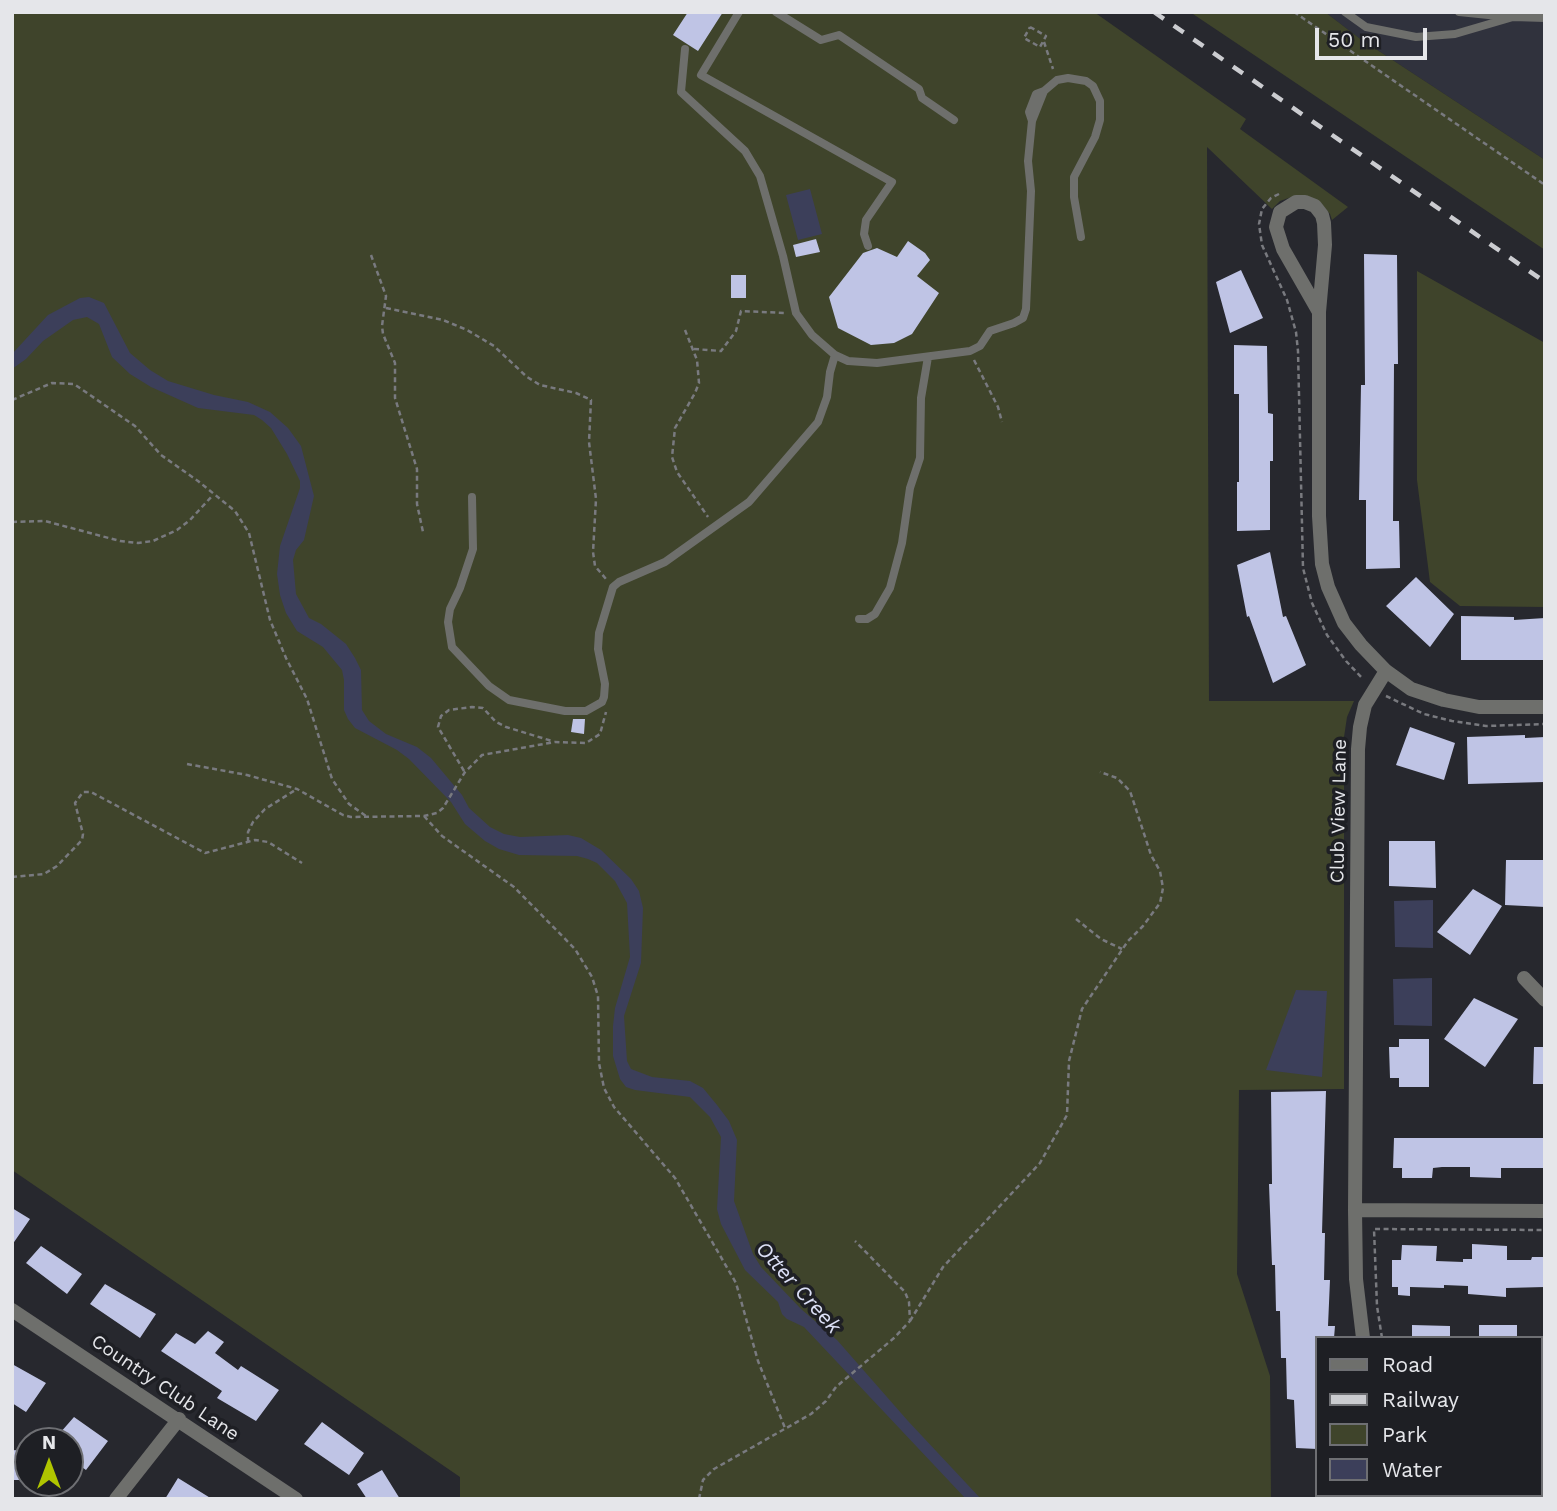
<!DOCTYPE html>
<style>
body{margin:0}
#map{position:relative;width:1557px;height:1511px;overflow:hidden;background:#27282e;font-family:"Work Sans",sans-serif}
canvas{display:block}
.frame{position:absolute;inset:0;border:14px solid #e5e6ea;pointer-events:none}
.legend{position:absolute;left:1315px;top:1336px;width:228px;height:161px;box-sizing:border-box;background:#1e1f24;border:2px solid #6e6f73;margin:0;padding:9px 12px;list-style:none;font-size:21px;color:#e5e6ea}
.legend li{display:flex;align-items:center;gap:14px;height:35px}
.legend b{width:35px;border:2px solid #6e6f73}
.north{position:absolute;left:14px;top:1427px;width:70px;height:70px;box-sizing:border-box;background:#1e1f24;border:2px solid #6e6f73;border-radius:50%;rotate:0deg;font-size:19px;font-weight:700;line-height:28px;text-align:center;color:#e5e6ea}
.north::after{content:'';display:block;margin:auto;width:24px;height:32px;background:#b0c500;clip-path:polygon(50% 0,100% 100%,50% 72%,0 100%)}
.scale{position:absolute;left:1315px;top:28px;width:112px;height:32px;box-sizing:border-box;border:4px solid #e5e6ea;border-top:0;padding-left:9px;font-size:21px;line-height:24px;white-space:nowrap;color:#e5e6ea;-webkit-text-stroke:5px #1e1f24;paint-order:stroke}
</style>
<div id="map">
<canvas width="1557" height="1511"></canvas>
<div class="frame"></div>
<ul class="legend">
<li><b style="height:9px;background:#6e6f6c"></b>Road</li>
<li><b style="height:9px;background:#cbccd0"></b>Railway</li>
<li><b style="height:19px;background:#3f442b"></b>Park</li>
<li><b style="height:19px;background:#3c3f5a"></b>Water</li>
</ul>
<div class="north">N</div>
<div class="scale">50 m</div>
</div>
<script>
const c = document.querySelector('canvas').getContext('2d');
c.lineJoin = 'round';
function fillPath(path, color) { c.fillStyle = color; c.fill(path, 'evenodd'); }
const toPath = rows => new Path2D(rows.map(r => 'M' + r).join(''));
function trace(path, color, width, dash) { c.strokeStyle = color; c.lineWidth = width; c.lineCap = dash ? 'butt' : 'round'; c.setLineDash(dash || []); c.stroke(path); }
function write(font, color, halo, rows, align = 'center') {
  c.font = font + ' "Work Sans",sans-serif'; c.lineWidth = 7; c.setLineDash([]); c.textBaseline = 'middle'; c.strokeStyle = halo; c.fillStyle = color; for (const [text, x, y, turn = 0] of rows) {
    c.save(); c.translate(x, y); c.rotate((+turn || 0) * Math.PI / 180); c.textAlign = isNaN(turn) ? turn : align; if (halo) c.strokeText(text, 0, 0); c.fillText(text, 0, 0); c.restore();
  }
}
fillPath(toPath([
 [1325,12,1545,12,1545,160,1359,38]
]), '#30323d');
fillPath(toPath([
 [12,12,1094,12,1246,119,1240,129,1348,207,1332,220,1330,214,1320,202,1297,195,1280,201,1272,209,1207,147,1209,701,1354,701,1347,717,1344,737,1344,1089,1239,1090,1237,1274,1270,1376,1271,1499,460,1499,460,1477,12,1170],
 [1190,12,1325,12,1359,38,1545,160,1545,250],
 [1417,271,1545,343,1545,607,1460,606,1430,582,1417,480]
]), '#3f442b');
fillPath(toPath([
 [810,189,822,234,798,240,786,195],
 [89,297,104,303,130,353,150,370,168,381,214,395,248,402,270,412,288,428,301,446,314,496,304,540,296,550,293,560,296,594,309,618,321,624,346,644,355,658,361,670,362,710,369,721,386,734,417,747,431,758,462,795,469,808,490,827,504,834,520,837,568,835,581,838,601,850,631,879,639,891,643,908,641,963,624,1016,627,1061,631,1069,652,1077,690,1081,703,1088,717,1105,729,1121,737,1140,734,1201,753,1254,761,1267,801,1309,837,1340,908,1421,981,1499,966,1499,804,1327,787,1319,782,1314,778,1302,745,1270,721,1224,717,1209,721,1137,710,1117,690,1097,635,1090,626,1087,620,1079,613,1056,613,1026,615,1008,630,957,627,903,615,881,597,863,588,859,577,856,519,855,499,849,485,841,465,824,451,802,409,759,397,750,355,728,348,719,344,710,344,680,342,670,323,647,297,631,286,613,280,595,277,574,280,546,300,488,300,481,287,454,271,428,262,420,254,415,198,408,151,387,130,374,112,357,99,324,87,317,73,320,43,341,26,359,12,369,12,354,48,315,80,298],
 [1433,900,1433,948,1395,947,1394,901],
 [1432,978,1432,1026,1394,1025,1393,979],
 [1296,990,1327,991,1322,1077,1266,1070]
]), '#3c3f5a');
fillPath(toPath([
 [688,12,723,12,698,51,673,35],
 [816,239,820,252,796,257,793,245],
 [908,241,925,253,930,260,917,276,939,293,912,334,894,343,871,345,838,328,829,297,863,253,877,248,897,257],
 [1364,254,1397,255,1398,364,1394,364,1393,521,1399,521,1400,568,1366,569,1366,500,1359,500,1361,385,1365,385],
 [1241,270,1263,318,1230,333,1216,282],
 [731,275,746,275,746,298,731,298],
 [1234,345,1267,346,1268,413,1273,414,1273,461,1270,461,1270,530,1237,531,1237,482,1239,482,1239,394,1234,394],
 [1270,552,1283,617,1286,616,1306,665,1273,683,1249,616,1247,617,1237,565],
 [1416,577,1454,614,1430,647,1386,606],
 [1461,616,1514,617,1514,620,1545,618,1545,660,1461,660],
 [573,719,585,719,584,734,571,732],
 [1410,727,1455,743,1444,780,1396,765],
 [1525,735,1525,738,1545,737,1545,782,1468,784,1467,737],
 [1389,841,1435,841,1436,888,1389,886],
 [1506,860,1545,860,1545,907,1505,905],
 [1473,889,1502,906,1470,955,1437,932],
 [1474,998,1518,1019,1485,1067,1444,1039],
 [1399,1039,1429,1039,1429,1087,1399,1087,1399,1078,1390,1078,1389,1047,1399,1047],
 [1534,1047,1545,1047,1545,1084,1533,1084],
 [1326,1091,1322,1233,1325,1233,1324,1280,1330,1280,1328,1326,1335,1326,1334,1338,1317,1338,1317,1449,1296,1448,1294,1400,1287,1399,1286,1358,1281,1358,1280,1311,1276,1311,1275,1265,1272,1265,1269,1184,1272,1184,1271,1092],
 [1394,1138,1545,1138,1545,1168,1501,1168,1501,1178,1470,1177,1470,1167,1442,1167,1433,1168,1432,1178,1402,1178,1402,1168,1393,1168],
 [12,1208,30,1219,12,1245],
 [1472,1244,1507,1246,1507,1260,1531,1260,1532,1257,1545,1257,1545,1287,1506,1288,1506,1297,1468,1294,1468,1286,1444,1285,1444,1288,1410,1287,1410,1296,1398,1295,1398,1287,1392,1287,1392,1260,1401,1260,1402,1245,1437,1246,1436,1261,1463,1262,1463,1259,1472,1259],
 [41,1246,82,1274,67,1294,26,1263],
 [105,1284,156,1314,140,1338,90,1304],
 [1412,1325,1450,1326,1450,1338,1412,1338],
 [1479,1325,1517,1325,1517,1338,1479,1338],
 [208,1331,224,1342,215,1353,238,1370,241,1366,279,1390,256,1421,217,1398,222,1391,161,1351,176,1333,195,1344],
 [12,1364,46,1383,26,1412,12,1403],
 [74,1417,108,1441,86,1470,70,1459,70,1441,53,1441],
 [322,1422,364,1453,349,1475,304,1444],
 [12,1450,28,1451,28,1480,12,1480],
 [382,1470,400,1499,367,1499,357,1484],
 [178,1478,212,1499,165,1499]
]), '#bfc4e5');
trace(toPath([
 [1294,12,1545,185],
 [1030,27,1046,36,1040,47,1024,38,1030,27],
 [1044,42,1053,69],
 [1279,194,1271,198,1262,209,1259,224,1262,245,1287,300,1296,332,1298,351,1303,568,1312,603,1327,635,1346,661,1363,679],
 [371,255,386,296,382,326,383,334,395,363,395,398,417,469,417,504,423,532],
 [386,308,443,320,467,330,494,346,527,377,540,385,576,393,591,400,589,442,596,499,593,552,595,566,606,579],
 [685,330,697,360,699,383,695,393,675,428,672,457,677,472,708,517],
 [694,349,721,351,736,331,741,311,786,313],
 [974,360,998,407,1002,422],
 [12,400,52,383,74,384,135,426,161,455,198,481,235,511,249,533,270,620,286,658,307,699,332,779,349,804,366,816],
 [12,522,45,521,120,541,138,543,153,541,177,530,190,520,213,495],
 [1386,696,1424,714,1452,721,1486,726,1545,724],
 [187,764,247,775,297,789,343,815,351,817,424,816,437,813,443,808,465,772,482,755,555,742,586,743,600,734,606,712],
 [464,771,438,727,441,716,449,710,472,707,483,708,496,722,506,727,552,741],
 [424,816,442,836,514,887,575,949,592,977,598,996,599,1063,604,1088,614,1107,675,1178,736,1283,758,1361,785,1428],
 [248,842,248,832,253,822,265,809,297,789],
 [12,877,44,874,57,866,82,840,83,834,75,803,83,792,91,792,205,853,255,840,268,842,302,863],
 [1076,919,1101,939,1122,949],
 [910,1321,943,1267,1040,1163,1067,1115,1069,1061,1082,1009,1128,941,1143,926,1160,903,1163,888,1160,871,1151,855,1130,791,1117,778,1100,772],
 [1382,1338,1377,1306,1374,1229,1545,1230],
 [1395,1495,1395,1499],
 [699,1499,703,1480,714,1469,811,1414,826,1401,836,1387,894,1338,910,1321,909,1302,905,1292,855,1241]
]), '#797a7f', 2.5, [5, 3.5]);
trace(toPath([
 [739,12,701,75,892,182,866,220,864,234,868,246],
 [776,12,821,40,839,35,919,89,922,98,954,120],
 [1345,12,1366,27,1416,37,1455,34,1513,17,1545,18],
 [1459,12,1508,17],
 [685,49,681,92,745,151,760,176,783,256,796,313,812,335,835,355,848,361,877,363,970,351,980,346,990,331,1014,323,1023,318,1026,309,1031,191,1028,161,1032,121,1044,91,1057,80,1068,78,1086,81,1093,86,1100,101,1100,120,1095,137,1074,177,1074,197,1081,237],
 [1032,121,1029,112,1036,94,1044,91],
 [472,497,473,549,460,588,450,609,448,622,452,647,489,686,509,700,565,711,586,711,602,702,604,697,605,684,598,649,599,633,613,587,619,582,665,562,749,502,818,422,827,397,830,372,835,355],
 [859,619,867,619,875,614,890,588,902,543,910,488,920,458,921,398,928,357]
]), '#6e6f6c', 8);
trace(toPath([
 [1319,312,1283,249,1276,227,1280,212,1296,202,1305,202,1315,206,1322,215,1324,223,1325,245,1319,312,1319,516,1322,564,1328,587,1344,623,1361,645,1386,671,1411,689,1444,700,1479,707,1545,707],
 [1524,978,1545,1000],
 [1355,1210,1545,1211],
 [12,1310,296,1499],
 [1363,1338,1356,1279,1355,1210,1358,749,1360,727,1365,705,1386,671],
 [1541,1414,1545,1414],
 [116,1499,179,1419],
 [1377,1499,1377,1495]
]), '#6e6f6c', 14);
trace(toPath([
 [1154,12,1545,282]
]), '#cbccd0', 4.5, [12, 12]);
write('19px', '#e5e6ea', '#1e1f24', [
 ["Club View Lane",1339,811,-89],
 ["Country Club Lane",165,1388,34]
]);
write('italic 21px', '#dce0f6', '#1e1f24', [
 ["Otter Creek",798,1288,48]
]);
</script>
